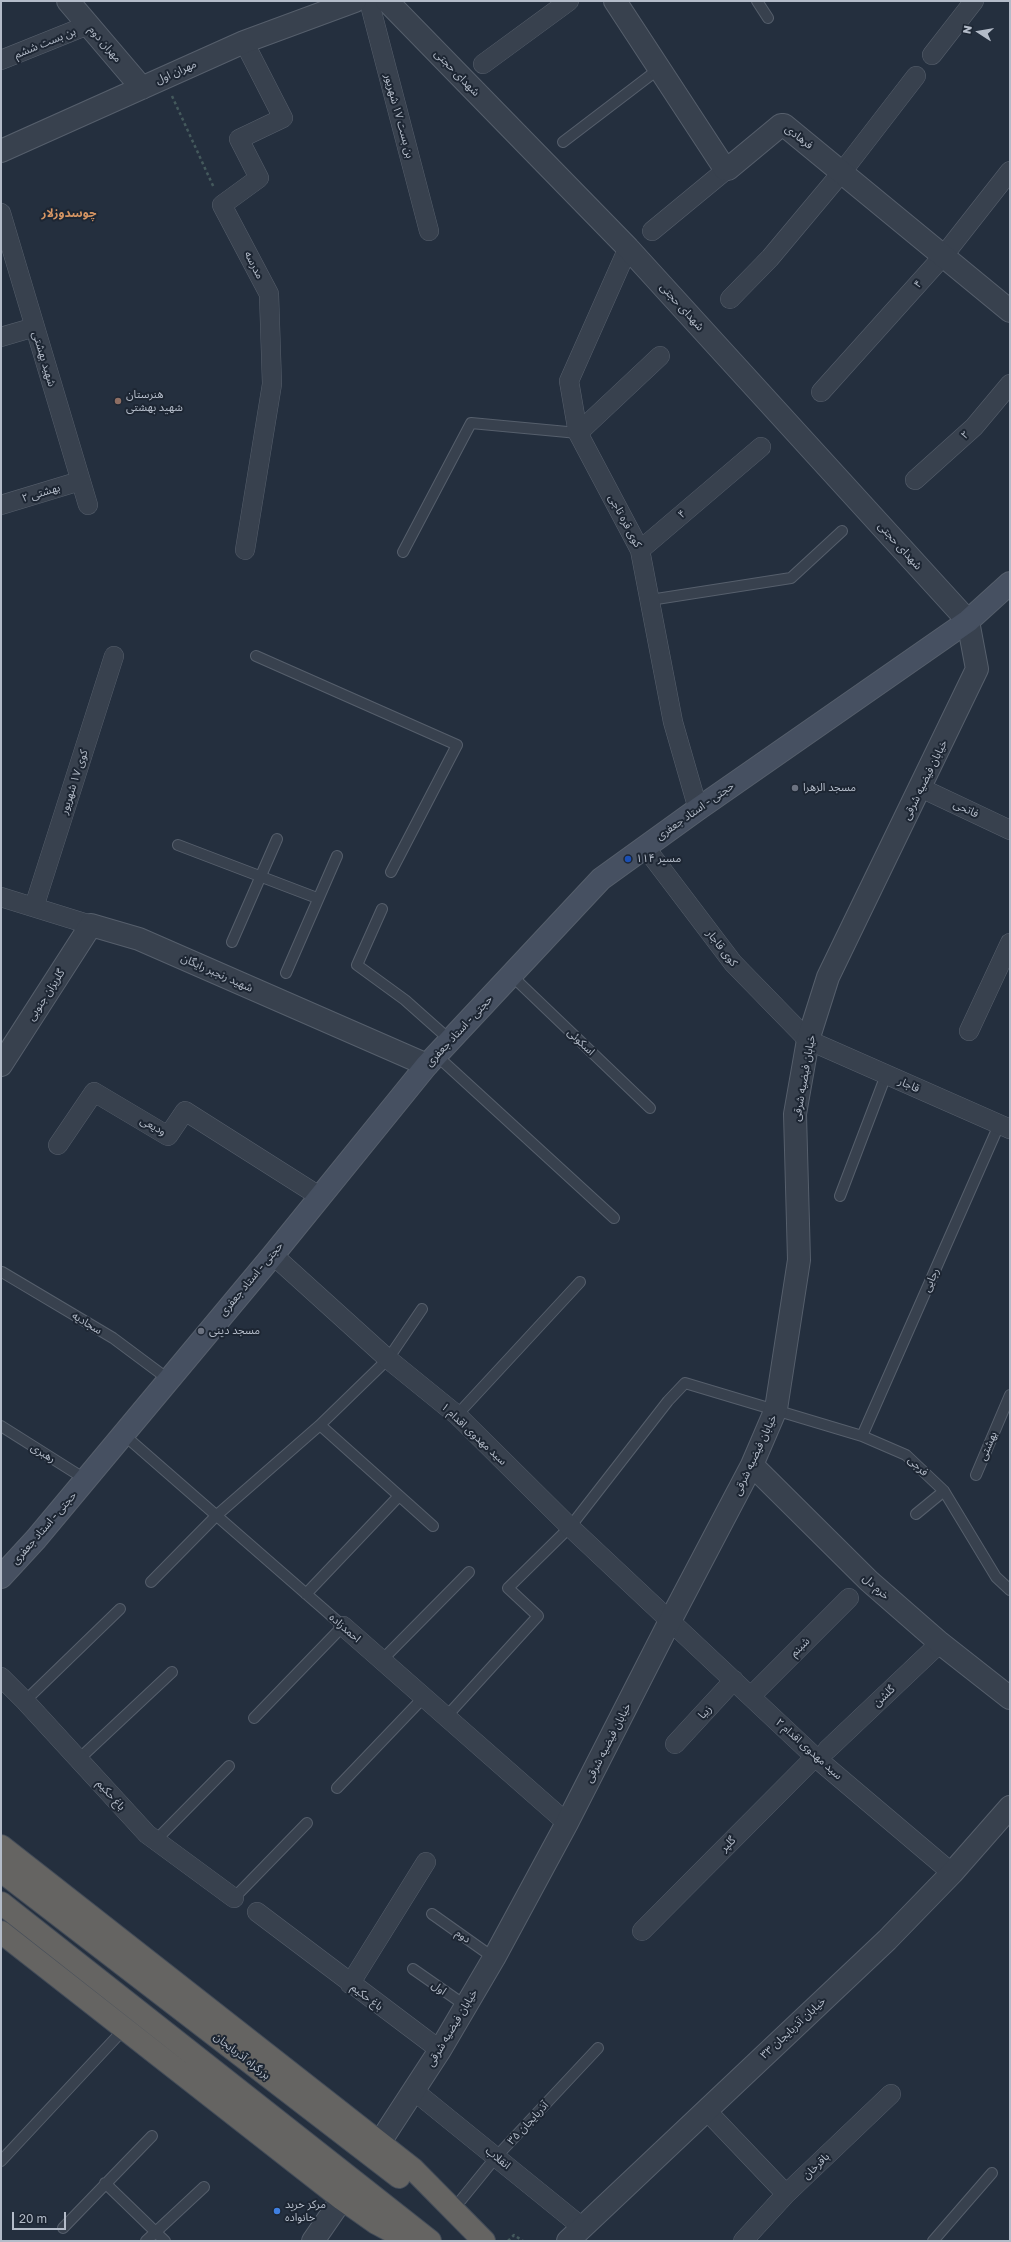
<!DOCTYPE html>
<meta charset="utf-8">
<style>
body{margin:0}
#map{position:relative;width:1011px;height:2242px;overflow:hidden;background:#242f3e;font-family:"Golos Text",sans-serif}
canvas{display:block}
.frame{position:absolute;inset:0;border:2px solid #b4bcc9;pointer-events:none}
.north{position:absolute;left:959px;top:12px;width:40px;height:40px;-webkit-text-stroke:3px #1d2633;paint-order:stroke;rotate:282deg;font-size:11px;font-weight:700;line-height:16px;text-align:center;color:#b4bcc9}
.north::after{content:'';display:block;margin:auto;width:14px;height:18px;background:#b4bcc9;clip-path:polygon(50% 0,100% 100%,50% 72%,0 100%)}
.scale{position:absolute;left:12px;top:2212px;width:54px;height:18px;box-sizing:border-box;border:2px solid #b4bcc9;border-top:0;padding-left:5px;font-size:12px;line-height:14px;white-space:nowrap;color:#b4bcc9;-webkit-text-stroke:3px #1d2633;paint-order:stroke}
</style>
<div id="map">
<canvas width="1011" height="2242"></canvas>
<div class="frame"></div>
<div class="north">N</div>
<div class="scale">20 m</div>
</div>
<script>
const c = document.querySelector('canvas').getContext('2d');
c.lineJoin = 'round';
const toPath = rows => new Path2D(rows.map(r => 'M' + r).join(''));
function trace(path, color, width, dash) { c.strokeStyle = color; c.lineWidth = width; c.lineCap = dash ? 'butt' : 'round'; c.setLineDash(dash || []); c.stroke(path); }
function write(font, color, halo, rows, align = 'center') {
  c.font = font + ' "Golos Text","Noto Sans Arabic",sans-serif'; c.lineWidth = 4; c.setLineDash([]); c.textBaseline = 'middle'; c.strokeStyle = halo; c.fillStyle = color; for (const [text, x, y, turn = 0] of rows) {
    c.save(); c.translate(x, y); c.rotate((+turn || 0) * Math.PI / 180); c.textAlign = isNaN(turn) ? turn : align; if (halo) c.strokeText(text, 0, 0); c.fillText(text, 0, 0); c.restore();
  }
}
const service = toPath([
 [757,1,768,18],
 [563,142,660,68],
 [403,552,471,423,578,433],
 [650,600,791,578,842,531],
 [256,656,457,745,391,872],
 [178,845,317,898],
 [382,909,357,965,405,1000,450,1040],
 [232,942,277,839],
 [286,973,337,856],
 [511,975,650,1108],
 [436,1055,614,1218],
 [840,1196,886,1075],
 [2,1272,113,1338,168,1379],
 [422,1309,388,1359,320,1425,433,1526],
 [457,1415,580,1282],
 [1,1426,85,1479],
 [123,1434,343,1626,254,1718],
 [862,1436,999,1125],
 [976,1475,1010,1395],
 [916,1514,944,1491],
 [151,1582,217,1515,320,1425],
 [306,1594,399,1496],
 [382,1660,469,1572],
 [25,1701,120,1609],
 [446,1717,538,1616,508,1588,570,1527,668,1401,685,1383,862,1436,906,1455,944,1491,996,1577,1010,1590],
 [79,1759,172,1672],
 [337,1788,424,1697],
 [156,1840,229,1766],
 [234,1898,307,1823],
 [432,1914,494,1958],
 [413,1969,466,2006],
 [1,2161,125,2028],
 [105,2183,165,2241],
 [461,2200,496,2157,598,2048],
 [63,2228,152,2136],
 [146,2241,204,2187],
 [933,2241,992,2173]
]);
const minor = toPath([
 [369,1,429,231],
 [244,42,283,118,239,139,259,178,222,205,269,294,272,384,245,550],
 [932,55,974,1],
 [1,60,88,25],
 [483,64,569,1],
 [1,213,88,505],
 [652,231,726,170],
 [628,248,569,381,578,433,640,550,673,722,698,809],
 [730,299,770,258,842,172,916,76],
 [1,337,35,327],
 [821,392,944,255,1010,171],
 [578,433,660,356],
 [915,480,974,427,1010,384],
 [1,505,80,481],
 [640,550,761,447],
 [921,788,1010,830],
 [645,847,733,963,808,1040,1010,1129],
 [1,897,91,925],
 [34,907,114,656],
 [969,1031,1010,943],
 [58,1145,94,1092,168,1136,185,1111,319,1196],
 [273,1255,388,1359,457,1415,570,1527,815,1757,952,1873],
 [343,1626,567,1823],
 [1,1677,25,1701,147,1834,234,1898],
 [751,1696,849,1598],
 [675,1744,734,1680],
 [827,1750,940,1643],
 [257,1912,440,2050],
 [642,1931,815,1757],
 [350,1984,426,1862],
 [413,2090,582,2227],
 [706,2110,786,2194],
 [743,2241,786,2194,891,2094]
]);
const tertiary = toPath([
 [68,1,142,88],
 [615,1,725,169,728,169,781,125,784,125,1010,311],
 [1,151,244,42,355,1],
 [1,1065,91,925,139,939,427,1065],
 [752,1465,869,1581,940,1643,1010,1698],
 [380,2142,440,2050,494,1958,567,1823,671,1619,752,1465,776,1409,799,1260,795,1114,808,1040,828,977,977,669,968,621,628,248,387,1],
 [313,2241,342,2199],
 [568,2241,887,1940,952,1873,1010,1807]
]);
const secondary = toPath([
 [1,1577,36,1539,273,1255,427,1065,601,879,698,809,968,621,1010,583]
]);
const trunk = toPath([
 [1,1846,413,2169,484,2241],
 [1,1871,399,2177],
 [1,1903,430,2241],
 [1,1932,342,2199,376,2223,410,2241]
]);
trace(service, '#565f6c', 12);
trace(minor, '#565f6c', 20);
trace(tertiary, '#565f6c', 24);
trace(secondary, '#565f6c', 24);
trace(trunk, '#434c59', 24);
trace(toPath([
 [172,96,214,188],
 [508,2241,514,2235,523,2241]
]), '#44595c', 2.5, [3, 3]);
trace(service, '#38414e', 10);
trace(minor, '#38414e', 19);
trace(tertiary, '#38414e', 22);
trace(secondary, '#465061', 22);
trace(trunk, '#656462', 22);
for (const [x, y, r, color] of [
 [118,401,4,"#8d6e63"],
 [795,788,4,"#6b7280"],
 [628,859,4,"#1a4fb4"],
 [201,1331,4,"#6b7280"],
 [277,2211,4,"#3f7fe0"]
]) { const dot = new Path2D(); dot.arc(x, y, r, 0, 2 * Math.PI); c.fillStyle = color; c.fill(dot); trace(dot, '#1d2633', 1.5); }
write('11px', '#b4bcc9', '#1d2633', [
 ["بن بست ششم",45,43,-22],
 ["مهران دوم",105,44,49],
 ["مهران اول",176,72,-24],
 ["شهدای حجتی",457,73,46],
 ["بن بست ۱۷ شهریور",399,116,75],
 ["فرهادی",799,137,38],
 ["مدرسه",254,265,63],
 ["۴",918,284,-48],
 ["شهدای حجتی",682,307,48],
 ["شهید بهشتی",44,359,73],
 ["۲",965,435,-42],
 ["بهشتی ۲",41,493,-17],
 ["۴",682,514,-40],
 ["کوی قره تاجی",625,521,62],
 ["شهدای حجتی",900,546,48],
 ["خیابان فیضیه شرقی",925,780,-64],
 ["کوی ۱۷ شهریور",74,782,-72],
 ["فاتحی",966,809,25],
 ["حجتی - استاد جعفری",695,811,-35],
 ["کوی قاجار",722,948,52],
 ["شهید رنجبر رایگان",217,973,24],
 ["گلریزان جنوبی",46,995,-57],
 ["حجتی - استاد جعفری",459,1031,-47],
 ["اسکوئی",581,1042,44],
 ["خیابان فیضیه شرقی",804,1078,-80],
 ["قاجار",909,1085,24],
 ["ودیعی",153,1126,28],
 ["حجتی - استاد جعفری",251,1279,-50],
 ["رجایی",931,1280,-66],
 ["سجادیه",87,1323,31],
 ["سید مهدوی اقدام ۱",474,1434,43],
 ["بهشتی",988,1446,-67],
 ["رهبری",43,1453,32],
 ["خیابان فیضیه شرقی",755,1455,-65],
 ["فرجی",918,1466,44],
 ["حجتی - استاد جعفری",44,1528,-49],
 ["خرم دل",876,1587,42],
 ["احمدزاده",345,1628,41],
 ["شبنم",800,1647,-45],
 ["گلشن",884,1696,-44],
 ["زیبا",705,1712,-47],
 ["خیابان فیضیه شرقی",608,1743,-63],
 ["سید مهدوی اقدام ۲",809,1749,42],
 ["باغ حکیم",111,1795,48],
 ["گلپر",728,1844,-45],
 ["دوم",463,1936,35],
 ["اول",439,1988,35],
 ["باغ حکیم",367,1997,37],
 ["خیابان فیضیه شرقی",452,2028,-59],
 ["خیابان آذربایجان ۳۳",793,2028,-43],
 ["بزرگراه آذربایجان",242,2056,38],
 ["آذربایجان ۳۵",528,2123,-47],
 ["انقلاب",498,2158,39],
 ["باقرخان",816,2166,-44]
]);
write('11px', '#b4bcc9', '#1d2633', [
 ["هنرستان",126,395],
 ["شهید بهشتی",126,408],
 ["مسجد الزهرا",803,788],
 ["مسیر ۱۱۴",636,859],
 ["مسجد دینی",209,1331],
 ["مرکز خرید",285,2205],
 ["خانواده",285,2218]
], 'left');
write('bold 12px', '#d59563', '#1d2633', [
 ["چوسدوزلار",69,213]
]);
</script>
